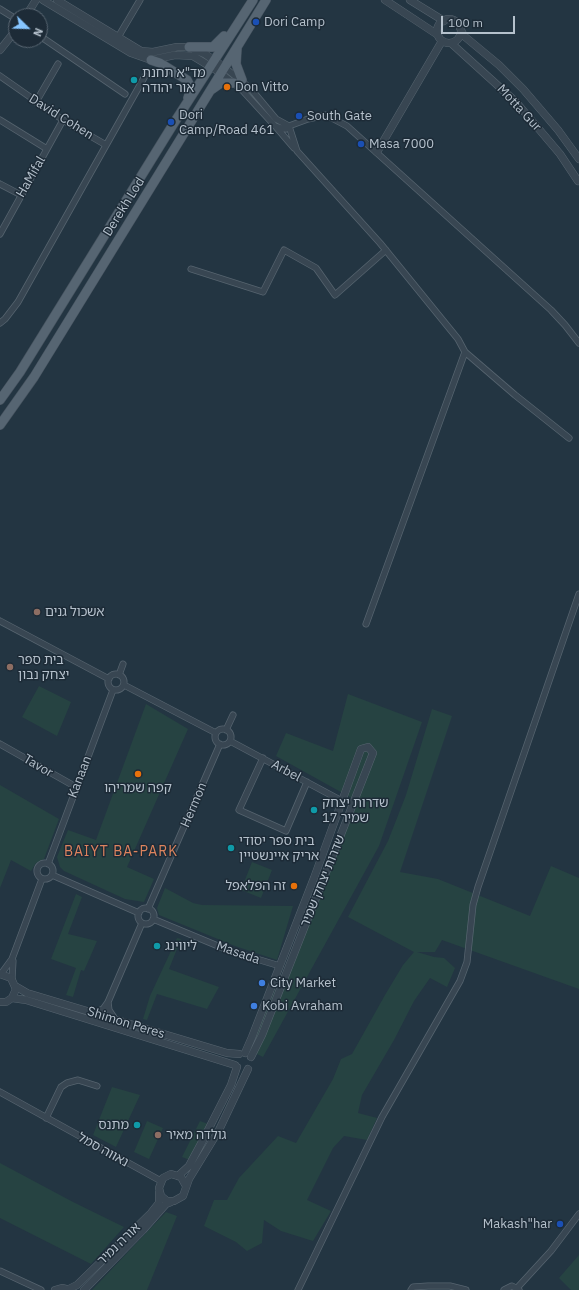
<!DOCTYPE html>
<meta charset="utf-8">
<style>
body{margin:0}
#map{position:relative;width:579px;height:1290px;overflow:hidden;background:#233542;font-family:"IBM Plex Sans",sans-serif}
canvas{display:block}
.north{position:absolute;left:8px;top:8px;width:40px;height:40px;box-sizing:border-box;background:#1d2b37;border:1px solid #5a6773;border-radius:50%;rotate:113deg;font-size:11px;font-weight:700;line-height:16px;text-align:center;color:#b5c1cc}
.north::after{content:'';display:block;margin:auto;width:14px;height:18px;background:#86c5ff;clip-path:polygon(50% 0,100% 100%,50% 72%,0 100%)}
.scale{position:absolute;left:441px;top:16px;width:74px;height:18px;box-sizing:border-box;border:2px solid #b5c1cc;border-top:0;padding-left:5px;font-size:12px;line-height:14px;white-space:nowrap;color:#b5c1cc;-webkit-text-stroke:3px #1d2b37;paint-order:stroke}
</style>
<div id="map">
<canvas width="579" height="1290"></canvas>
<div class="north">N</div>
<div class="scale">100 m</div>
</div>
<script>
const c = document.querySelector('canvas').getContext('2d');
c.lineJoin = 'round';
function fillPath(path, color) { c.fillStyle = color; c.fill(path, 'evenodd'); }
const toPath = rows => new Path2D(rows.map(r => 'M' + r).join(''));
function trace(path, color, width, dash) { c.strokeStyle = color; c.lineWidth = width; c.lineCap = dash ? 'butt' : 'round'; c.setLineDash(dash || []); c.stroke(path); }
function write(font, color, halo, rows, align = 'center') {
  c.font = font + ' "IBM Plex Sans","Noto Sans Hebrew",sans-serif'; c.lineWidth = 3; c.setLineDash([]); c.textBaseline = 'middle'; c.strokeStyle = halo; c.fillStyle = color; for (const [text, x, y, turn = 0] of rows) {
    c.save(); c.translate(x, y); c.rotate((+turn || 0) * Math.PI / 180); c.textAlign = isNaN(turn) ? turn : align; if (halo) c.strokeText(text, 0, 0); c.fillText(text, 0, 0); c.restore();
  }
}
fillPath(toPath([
 [39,686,71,702,57,736,22,717],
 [348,694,422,722,379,846,263,1057,249,1050,357,801,276,756,286,733,333,751],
 [146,704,188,729,127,867,154,879,144,902,125,899,64,871,60,867,57,857,68,830,96,840],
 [432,709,452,716,400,872,438,879,530,916,551,866,579,878,579,989,442,940,435,952,417,952,434,957,444,958,455,968,447,987,430,978,414,1001,394,1040,362,1095,358,1113,377,1118,367,1140,344,1136,333,1148,307,1200,331,1211,313,1241,281,1231,264,1220,262,1243,247,1251,236,1242,204,1226,214,1200,227,1200,239,1178,278,1136,296,1143,333,1079,341,1059,352,1054,385,995,403,965,414,952,348,917,388,841,406,795],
 [0,785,59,819,44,859,36,863,31,871,11,860,0,888],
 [252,862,272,870,261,898,241,890],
 [165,888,193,903,202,905,293,906,277,960,235,946,159,915,157,908],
 [76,894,82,897,68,934,97,941,84,971,81,970,73,997,66,995,76,968,51,959],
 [177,938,181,939,169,969,219,987,207,1009,157,994,147,1020,143,1019,150,996],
 [112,1087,140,1095,116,1147,93,1135],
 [147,1121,163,1128,149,1159,134,1152],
 [200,1121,211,1125,192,1161,182,1157],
 [0,1163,73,1202,124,1227,91,1264,0,1218],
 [166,1212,177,1216,147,1290,92,1290],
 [579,1255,579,1290,571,1290,559,1278]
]), '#264342');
const minor = toPath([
 [0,9,16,19],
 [40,36,125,94],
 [117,39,140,0],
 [224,67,251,89,276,119,289,126],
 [221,73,242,90,275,126,281,128,286,129,289,126,308,119,326,115,347,126,551,310,565,325,579,343],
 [0,76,63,120,106,145],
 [36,102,58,64],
 [0,120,47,149],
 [289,126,297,151,380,243,458,339,465,352,515,395,569,438],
 [276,127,294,148],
 [0,184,21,195],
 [0,234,63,120],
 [191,269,263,292,284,250,316,268,335,295,386,250],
 [0,323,5,319,18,302,145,76],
 [0,621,109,679],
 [366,624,465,352],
 '108 682a8 8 0 1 1 16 0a8 8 0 1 1-16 0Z',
 [119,675,123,664],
 [124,685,216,733],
 '215 737a8 8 0 1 1 16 0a8 8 0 1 1-16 0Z',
 [226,730,233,715],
 [230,741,342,801],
 [0,744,76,787],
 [263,758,239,810,286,831,307,782],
 '37 871a8 8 0 1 1 16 0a8 8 0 1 1-16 0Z',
 [48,864,113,690],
 [52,875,139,913],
 '138 916a8 8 0 1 1 16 0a8 8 0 1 1-16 0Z',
 [148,909,220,744],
 [153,919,230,951,280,966],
 [1,974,12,959,42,879],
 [12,979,13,961],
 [108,1002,109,1010,115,1019],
 [93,1013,103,1009,108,1002,142,923],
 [0,1092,161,1181],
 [46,1118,61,1087,67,1083,78,1080,97,1086],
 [0,1271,41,1290],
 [517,1288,551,1251,579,1214],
 [298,1290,382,1117,460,981,467,962,473,905,478,887,579,594],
 [411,1290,413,1287,428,1286,450,1286,466,1290],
 [504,1290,512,1286,519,1290]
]);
const tertiary = toPath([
 [43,0,131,53,151,60,175,55,193,56,221,73],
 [57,0,141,51,153,52,177,47,189,47,205,54,224,67],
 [385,0,438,35],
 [410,0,444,21],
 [26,16,36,0],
 '437 31a12 12 0 1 1 24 0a12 12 0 1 1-24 0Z',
 [460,28,464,36,499,65,523,89,558,130,579,159],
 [451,43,516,102,560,154,578,181],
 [0,50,16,30],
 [377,152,442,41],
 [0,974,11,978,16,989,12,998,6,1002,0,1002],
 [15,986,27,993,227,1053,239,1054],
 [12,998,26,1000,235,1065],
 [245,1053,252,1037,314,878,361,749,368,747,373,753,262,1035,251,1057],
 [178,1176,189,1166,203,1140,231,1085,237,1067],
 [186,1186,181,1177,171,1174,163,1178,159,1188,161,1196,167,1201,174,1201,183,1196,189,1179,219,1130,248,1069],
 [69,1289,77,1285,151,1213,159,1203,159,1193],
 [55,1290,62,1288,70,1290],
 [84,1290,143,1230,166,1204,171,1202]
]);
const primary = toPath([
 [189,47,213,47,224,36],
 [237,48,236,64,242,80],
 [151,60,160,63,187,80,191,88,188,98],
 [211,90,221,83,234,83],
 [0,400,20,372,174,123,253,0],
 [0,425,34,377,266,0]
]);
trace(minor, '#56646f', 7);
trace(tertiary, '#56646f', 8);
trace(primary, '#45525e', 10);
trace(minor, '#384652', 5.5);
trace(tertiary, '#384652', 7);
trace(primary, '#566572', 9);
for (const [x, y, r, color] of [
 [256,22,4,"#1a4fb4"],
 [134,80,4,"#0f9aa8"],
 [227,87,4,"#e8710a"],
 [299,116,4,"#1a4fb4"],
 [171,122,4,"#1a4fb4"],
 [361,144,4,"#1a4fb4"],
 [37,612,4,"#8d6e63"],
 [10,667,4,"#8d6e63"],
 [138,774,4,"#e8710a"],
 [314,810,4,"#0f9aa8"],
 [231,848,4,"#0f9aa8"],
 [294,886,4,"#e8710a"],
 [157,946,4,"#0f9aa8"],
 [262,983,4,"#3f7fe0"],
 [254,1006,4,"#3f7fe0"],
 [137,1125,4,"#0f9aa8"],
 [158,1135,4,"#8d6e63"],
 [560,1224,4,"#1a4fb4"]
]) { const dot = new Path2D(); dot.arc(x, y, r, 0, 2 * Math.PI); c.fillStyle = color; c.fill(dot); trace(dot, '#1d2b37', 1.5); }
write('13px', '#b5c1cc', '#1d2b37', [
 ["Dori Camp",264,22],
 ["מד\"א תחנת",142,73],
 ["אור יהודה",142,88],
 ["Don Vitto",235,87],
 ["Dori",179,115],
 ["Camp/Road 461",179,130],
 ["South Gate",307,116],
 ["Masa 7000",369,144],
 ["אשכול גנים",45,612],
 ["בית ספר",18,660],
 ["יצחק נבון",18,675],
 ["קפה שמריהו",138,788,"center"],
 ["שדרות יצחק",322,803],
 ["שמיר 17",322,818],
 ["בית ספר יסודי",239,841],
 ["אריק איינשטיין",239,856],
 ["זה הפלאפל",286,886,"right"],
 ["ליווינג",165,946],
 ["City Market",270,983],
 ["Kobi Avraham",262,1006],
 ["מתנס",129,1125,"right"],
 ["גולדה מאיר",166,1135],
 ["Makash\"har",552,1224,"right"]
], 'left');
write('13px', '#b5c1cc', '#1d2b37', [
 ["Motta Gur",519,108,47],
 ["David Cohen",61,117,32],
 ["HaMifal",31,177,-60],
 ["Derekh Lod",124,207,-58],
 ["Tavor",38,766,30],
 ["Arbel",286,771,28],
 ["Kanaan",80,777,-69],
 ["Hermon",194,805,-67],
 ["שדרות יצחק שמיר",323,881,-68],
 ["Masada",238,953,19],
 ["Shimon Peres",126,1023,17],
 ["נאווה סמל",103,1150,29],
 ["אורה נמיר",119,1244,-44]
]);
c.letterSpacing = '1px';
write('14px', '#dd845e', '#1d2b37', [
 ["BAIYT BA-PARK",121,852]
]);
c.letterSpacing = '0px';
</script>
